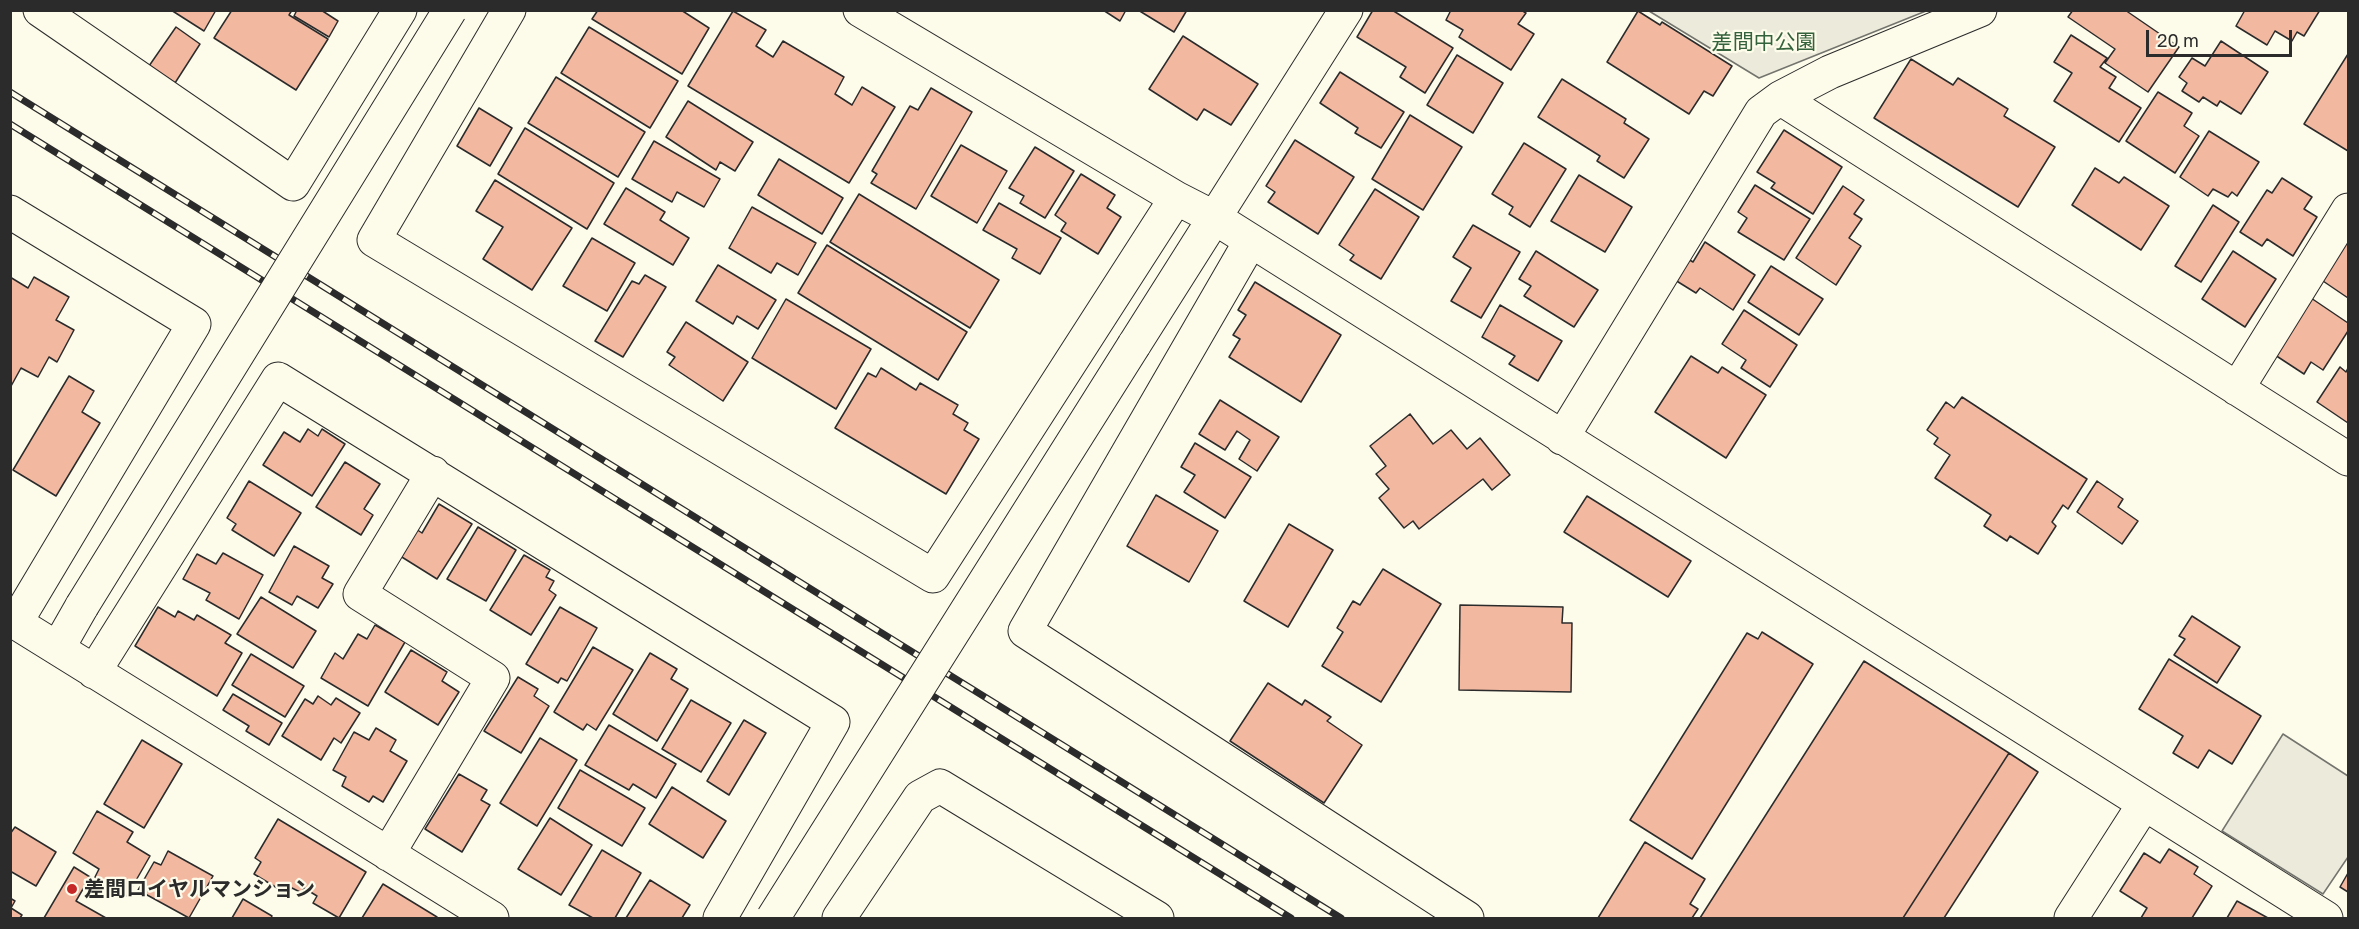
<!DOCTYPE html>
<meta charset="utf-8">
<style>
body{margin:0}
#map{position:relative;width:2359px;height:929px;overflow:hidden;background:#fdfbea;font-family:"Golos Text",sans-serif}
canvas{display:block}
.frame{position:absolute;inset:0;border:12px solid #2b2b2b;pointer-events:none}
.scale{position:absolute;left:2146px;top:30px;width:146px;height:27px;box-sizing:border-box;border:3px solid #2b2b2b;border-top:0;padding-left:8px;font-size:18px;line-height:21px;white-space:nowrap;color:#2b2b2b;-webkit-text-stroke:4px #fdfbea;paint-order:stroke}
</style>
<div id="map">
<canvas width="2359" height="929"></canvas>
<div class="frame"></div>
<div class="scale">20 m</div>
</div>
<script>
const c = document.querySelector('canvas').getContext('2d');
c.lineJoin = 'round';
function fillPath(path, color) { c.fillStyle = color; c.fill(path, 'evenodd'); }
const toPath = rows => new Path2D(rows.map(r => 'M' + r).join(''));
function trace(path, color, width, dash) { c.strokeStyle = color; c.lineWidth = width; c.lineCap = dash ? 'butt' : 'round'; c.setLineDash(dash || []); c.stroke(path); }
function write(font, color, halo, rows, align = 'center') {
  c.font = font + ' "Golos Text","Noto Sans JP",sans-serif'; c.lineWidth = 4.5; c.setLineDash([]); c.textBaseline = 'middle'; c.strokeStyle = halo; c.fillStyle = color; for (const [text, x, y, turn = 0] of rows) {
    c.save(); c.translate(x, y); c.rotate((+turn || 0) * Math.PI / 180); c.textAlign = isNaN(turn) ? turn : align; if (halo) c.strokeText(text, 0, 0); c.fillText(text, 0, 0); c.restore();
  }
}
const green = toPath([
 [1649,11,1649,10,1926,11,1759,78,1649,11]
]);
fillPath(green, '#ecebdb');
trace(green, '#74746e', 1.5);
const parking = toPath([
 [2283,734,2348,776,2348,857,2323,894,2222,831,2283,734]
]);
fillPath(parking, '#eceadb');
trace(parking, '#74746e', 1.5);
const building = toPath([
 [171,10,216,10,204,31,171,10],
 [232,10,292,10,289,15,328,39,296,90,214,38,232,10],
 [297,10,321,10,338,21,329,37,294,16,297,10],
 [598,10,681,10,709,28,682,74,592,19,598,10],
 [1103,10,1126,10,1120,21,1103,10],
 [1138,10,1187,10,1174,32,1138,10],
 [1373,10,1392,10,1453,48,1425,93,1400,77,1406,67,1357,37,1373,10],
 [1451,10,1521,10,1526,13,1518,24,1534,34,1511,70,1459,37,1463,30,1446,20,1451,10],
 [2073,10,2125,10,2179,47,2148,92,2105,63,2115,49,2068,17,2073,10],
 [2245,10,2320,10,2304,36,2297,32,2292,41,2275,31,2267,45,2236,26,2245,10],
 [733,11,766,30,756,46,773,57,783,41,844,77,835,94,852,105,862,87,895,107,849,183,688,86,733,11],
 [1638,11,1660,25,1662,22,1732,66,1713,96,1704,91,1689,114,1607,62,1638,11],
 [176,27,200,44,175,83,149,66,176,27],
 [589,27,678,81,650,128,561,73,589,27],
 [2071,35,2107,58,2100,67,2116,77,2109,88,2141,108,2119,142,2054,101,2072,73,2054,62,2071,35],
 [1183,36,1258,84,1231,125,1204,109,1197,120,1149,89,1183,36],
 [2221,41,2268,72,2241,114,2220,101,2217,106,2203,97,2199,102,2182,91,2187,83,2179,77,2192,58,2205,66,2221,41],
 [2348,54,2348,151,2304,124,2348,54],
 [1457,55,1503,83,1473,133,1427,105,1457,55],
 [1911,59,1953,85,1958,78,2008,109,2004,116,2055,147,2018,207,1874,118,1911,59],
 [1340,72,1404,112,1381,148,1355,133,1358,128,1320,103,1340,72],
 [556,77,645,132,618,177,528,123,556,77],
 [1562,79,1626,119,1624,123,1649,139,1624,178,1597,161,1600,156,1538,117,1562,79],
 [931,88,972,112,916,209,871,183,877,174,872,171,910,106,918,110,931,88],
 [2158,92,2192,113,2184,126,2199,136,2175,173,2126,141,2158,92],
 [688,101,753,142,735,171,720,162,716,170,666,137,688,101],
 [479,108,512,128,490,166,457,146,479,108],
 [1410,115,1462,147,1423,210,1372,179,1410,115],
 [525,128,614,183,587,229,498,174,525,128],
 [1784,130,1842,167,1813,214,1771,188,1775,183,1757,172,1784,130],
 [2209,131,2259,162,2237,196,2232,192,2228,197,2213,189,2208,196,2180,177,2209,131],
 [1295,140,1354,177,1318,234,1268,202,1275,192,1266,186,1295,140],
 [654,141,720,179,704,207,677,192,672,202,632,179,654,141],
 [1524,143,1566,169,1530,227,1509,214,1513,207,1492,194,1524,143],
 [961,145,1007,171,977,223,931,196,961,145],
 [1035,147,1074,171,1045,218,1020,203,1024,196,1009,188,1035,147],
 [779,159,843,198,822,234,758,195,779,159],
 [2095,168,2119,183,2124,177,2169,206,2141,250,2072,205,2095,168],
 [1081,174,1115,195,1107,208,1121,217,1098,254,1061,231,1066,223,1055,215,1081,174],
 [1579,175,1632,207,1605,252,1551,221,1579,175],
 [2282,178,2312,197,2304,209,2317,217,2293,256,2267,239,2262,246,2240,232,2267,190,2272,193,2282,178],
 [495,180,572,228,532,290,483,259,503,227,476,211,495,180],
 [1755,185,1810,219,1784,260,1738,232,1747,218,1738,212,1755,185],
 [1843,186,1864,200,1854,214,1862,219,1849,238,1861,246,1836,285,1796,258,1843,186],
 [626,188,665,212,660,220,689,238,673,265,604,224,626,188],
 [1375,189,1419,217,1381,279,1350,260,1354,255,1339,245,1375,189],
 [859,194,999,280,970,328,830,242,859,194],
 [999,203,1061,238,1040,274,1012,258,1017,249,983,230,999,203],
 [2213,205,2239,222,2201,282,2175,266,2213,205],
 [752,207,816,243,798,275,777,263,771,273,729,248,752,207],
 [1473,225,1520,252,1481,318,1451,301,1471,268,1453,257,1473,225],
 [2348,234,2348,298,2320,279,2348,234],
 [592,238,635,263,607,311,563,286,592,238],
 [1705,242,1755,275,1733,310,1700,288,1696,293,1675,280,1688,259,1693,262,1705,242],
 [827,245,967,332,938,380,798,293,827,245],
 [1536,251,1598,290,1574,327,1524,296,1531,286,1519,279,1536,251],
 [2233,251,2276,279,2245,327,2202,299,2233,251],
 [718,265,776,300,758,329,737,316,733,324,696,301,718,265],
 [1771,266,1823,299,1799,335,1748,302,1771,266],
 [645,275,666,287,623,357,595,341,632,281,639,284,645,275],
 [10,277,28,288,34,277,69,297,56,320,74,330,57,362,49,357,38,377,21,368,10,388,10,277],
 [1255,282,1341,335,1301,402,1229,357,1240,339,1233,335,1246,315,1238,310,1255,282],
 [2311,298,2348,323,2348,331,2323,370,2311,362,2304,374,2275,355,2311,298],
 [786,299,871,349,836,409,752,358,786,299],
 [1500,305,1562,341,1538,381,1509,364,1515,356,1482,337,1500,305],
 [1744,310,1797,345,1770,387,1741,368,1746,360,1722,344,1744,310],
 [686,322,748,362,723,401,669,365,675,357,667,352,686,322],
 [1691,356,1718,373,1722,367,1766,395,1726,458,1655,412,1691,356],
 [2340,367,2346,372,2348,368,2348,423,2317,402,2340,367],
 [881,368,916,390,920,383,958,405,953,414,968,423,964,430,979,439,946,494,835,428,868,373,876,377,881,368],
 [69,376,94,391,82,412,100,423,56,496,13,470,69,376],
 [1962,397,2087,479,2068,509,2063,505,2052,522,2056,526,2038,554,2010,536,2007,541,1984,526,1991,515,1935,478,1950,455,1934,444,1938,438,1927,430,1946,402,1954,408,1962,397],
 [1220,400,1279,437,1257,471,1239,459,1250,440,1237,431,1225,450,1199,434,1220,400],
 [1410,414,1433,444,1451,430,1467,449,1480,438,1510,475,1492,490,1483,479,1419,529,1413,521,1404,528,1379,498,1389,489,1376,474,1386,466,1370,446,1410,414],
 [308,429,318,436,322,429,345,444,312,496,263,465,284,432,300,442,308,429],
 [1195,443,1251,477,1225,518,1184,492,1195,475,1181,467,1195,443],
 [345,462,380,484,364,509,373,515,361,535,316,507,345,462],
 [249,481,301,513,274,556,232,530,236,524,227,518,249,481],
 [2097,481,2123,499,2118,507,2138,521,2122,544,2077,512,2097,481],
 [1156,495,1218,531,1189,582,1127,546,1156,495],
 [1587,496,1691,561,1668,597,1564,532,1587,496],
 [439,504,472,524,437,579,397,554,413,527,422,533,439,504],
 [1289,524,1333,550,1288,627,1244,601,1289,524],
 [478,527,516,550,486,601,447,579,478,527],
 [294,546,329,566,322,578,333,584,318,608,297,596,292,605,269,592,294,546],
 [223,553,263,575,239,619,206,600,210,593,183,579,197,554,216,564,223,553],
 [524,555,550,570,546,577,554,581,549,590,556,595,531,635,490,610,524,555],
 [1383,569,1441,604,1381,702,1322,666,1343,632,1337,628,1353,601,1360,605,1383,569],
 [261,597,316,631,293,668,237,634,261,597],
 [1460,605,1563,607,1562,623,1572,623,1571,692,1459,690,1460,605],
 [158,607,175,617,178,611,194,620,197,615,231,635,225,643,242,653,217,696,135,646,158,607],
 [560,607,597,628,567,681,561,678,558,683,526,664,560,607],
 [2192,616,2240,647,2217,683,2174,655,2185,639,2179,636,2192,616],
 [375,625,405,642,368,706,321,678,335,653,343,659,358,634,367,639,375,625],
 [1762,632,1813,664,1692,859,1630,820,1747,633,1758,639,1762,632],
 [593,647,633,670,596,730,587,724,583,730,554,712,593,647],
 [411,650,447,672,442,681,459,692,438,725,385,692,411,650],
 [650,653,677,669,671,679,688,689,657,741,613,714,650,653],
 [251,654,304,686,285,717,232,685,251,654],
 [2169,659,2261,716,2232,764,2209,750,2198,768,2173,753,2183,736,2139,709,2169,659],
 [1864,661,2009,753,1903,918,1700,918,1864,661],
 [518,677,538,689,534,696,549,706,521,753,484,731,518,677],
 [1268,683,1302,705,1305,700,1331,717,1327,721,1362,745,1324,803,1230,741,1268,683],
 [233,694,282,723,269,745,246,731,249,726,223,710,233,694],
 [318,696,331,705,336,698,360,713,341,743,334,738,321,760,282,736,305,699,313,704,318,696],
 [691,700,731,723,701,772,662,749,691,700],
 [744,720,766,733,729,795,707,781,744,720],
 [609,725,676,764,656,798,633,784,629,790,585,765,609,725],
 [376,728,396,740,390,751,407,761,383,802,373,796,369,802,342,786,346,777,333,770,354,732,369,740,376,728],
 [540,738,577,760,537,826,500,803,540,738],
 [142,740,182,764,144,828,104,804,142,740],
 [2009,753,2038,772,1944,918,1903,918,2009,753],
 [580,770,645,808,622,846,558,808,580,770],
 [459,774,487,790,481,800,490,805,462,852,425,829,459,774],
 [672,787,726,821,703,858,649,824,672,787],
 [97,811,133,832,127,842,150,856,127,896,95,877,99,869,73,853,97,811],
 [550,818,592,845,561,895,518,869,550,818],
 [278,819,366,872,339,918,313,903,317,896,304,888,302,893,292,888,287,894,254,874,261,862,255,858,278,819],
 [15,827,56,852,36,886,10,871,10,834,15,827],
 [1645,842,1705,879,1690,904,1698,909,1692,918,1598,918,1645,842],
 [2169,849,2198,867,2194,874,2212,886,2192,918,2141,918,2147,908,2120,891,2144,853,2160,863,2169,849],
 [602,850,641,873,615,918,593,918,569,905,602,850],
 [168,851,213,876,189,918,138,890,154,862,161,865,168,851],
 [74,867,90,877,76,901,106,918,44,918,74,867],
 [2348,873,2348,892,2340,887,2348,873],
 [650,880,690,905,682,918,626,918,650,880],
 [383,884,437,917,436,918,362,918,383,884],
 [10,898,15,901,11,908,22,915,20,918,10,918,10,898],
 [243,899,272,916,271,918,232,918,243,899],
 [2237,901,2268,918,2227,918,2237,901]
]);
fillPath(building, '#f2b8a0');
trace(building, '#2b2b2b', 1.5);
const minor = toPath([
 [40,10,293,184,400,10],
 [509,10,374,240,933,576,1176,198],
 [860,10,1176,198,1215,218,2326,918],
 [1780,98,2348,459],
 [10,212,194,324,16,622],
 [1250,242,1025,631,1467,918],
 [1134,345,1346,10],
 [2237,389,2348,210],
 [1562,438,1761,112,1780,98,1830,72,1980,10],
 [10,619,492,918],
 [58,648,82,606],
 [94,672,278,379,833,722,720,918],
 [388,854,493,678,360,594,433,473],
 [839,918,920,797,940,786,1157,918],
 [2071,918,2144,804]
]);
trace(minor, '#2b2b2b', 35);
trace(minor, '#fdfbea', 33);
const rail = toPath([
 [10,92,1341,918],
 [10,124,1291,918]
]);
trace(rail, '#2b2b2b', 7);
trace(rail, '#fdfbea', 4.5, [14]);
const minorBridge = toPath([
 [82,606,450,10],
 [773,918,1134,345]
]);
trace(minorBridge, '#2b2b2b', 35, []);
trace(minorBridge, '#fdfbea', 33);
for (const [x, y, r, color] of [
 [72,889,6,"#c62828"]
]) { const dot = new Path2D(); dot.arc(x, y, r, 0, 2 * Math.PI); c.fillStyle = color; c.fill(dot); trace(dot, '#fdfbea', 2); }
write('21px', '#34623c', '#fdfbea', [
 ["差間中公園",1764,42]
]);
write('bold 21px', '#2b2b2b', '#fdfbea', [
 ["差間ロイヤルマンション",84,889]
], 'left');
</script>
